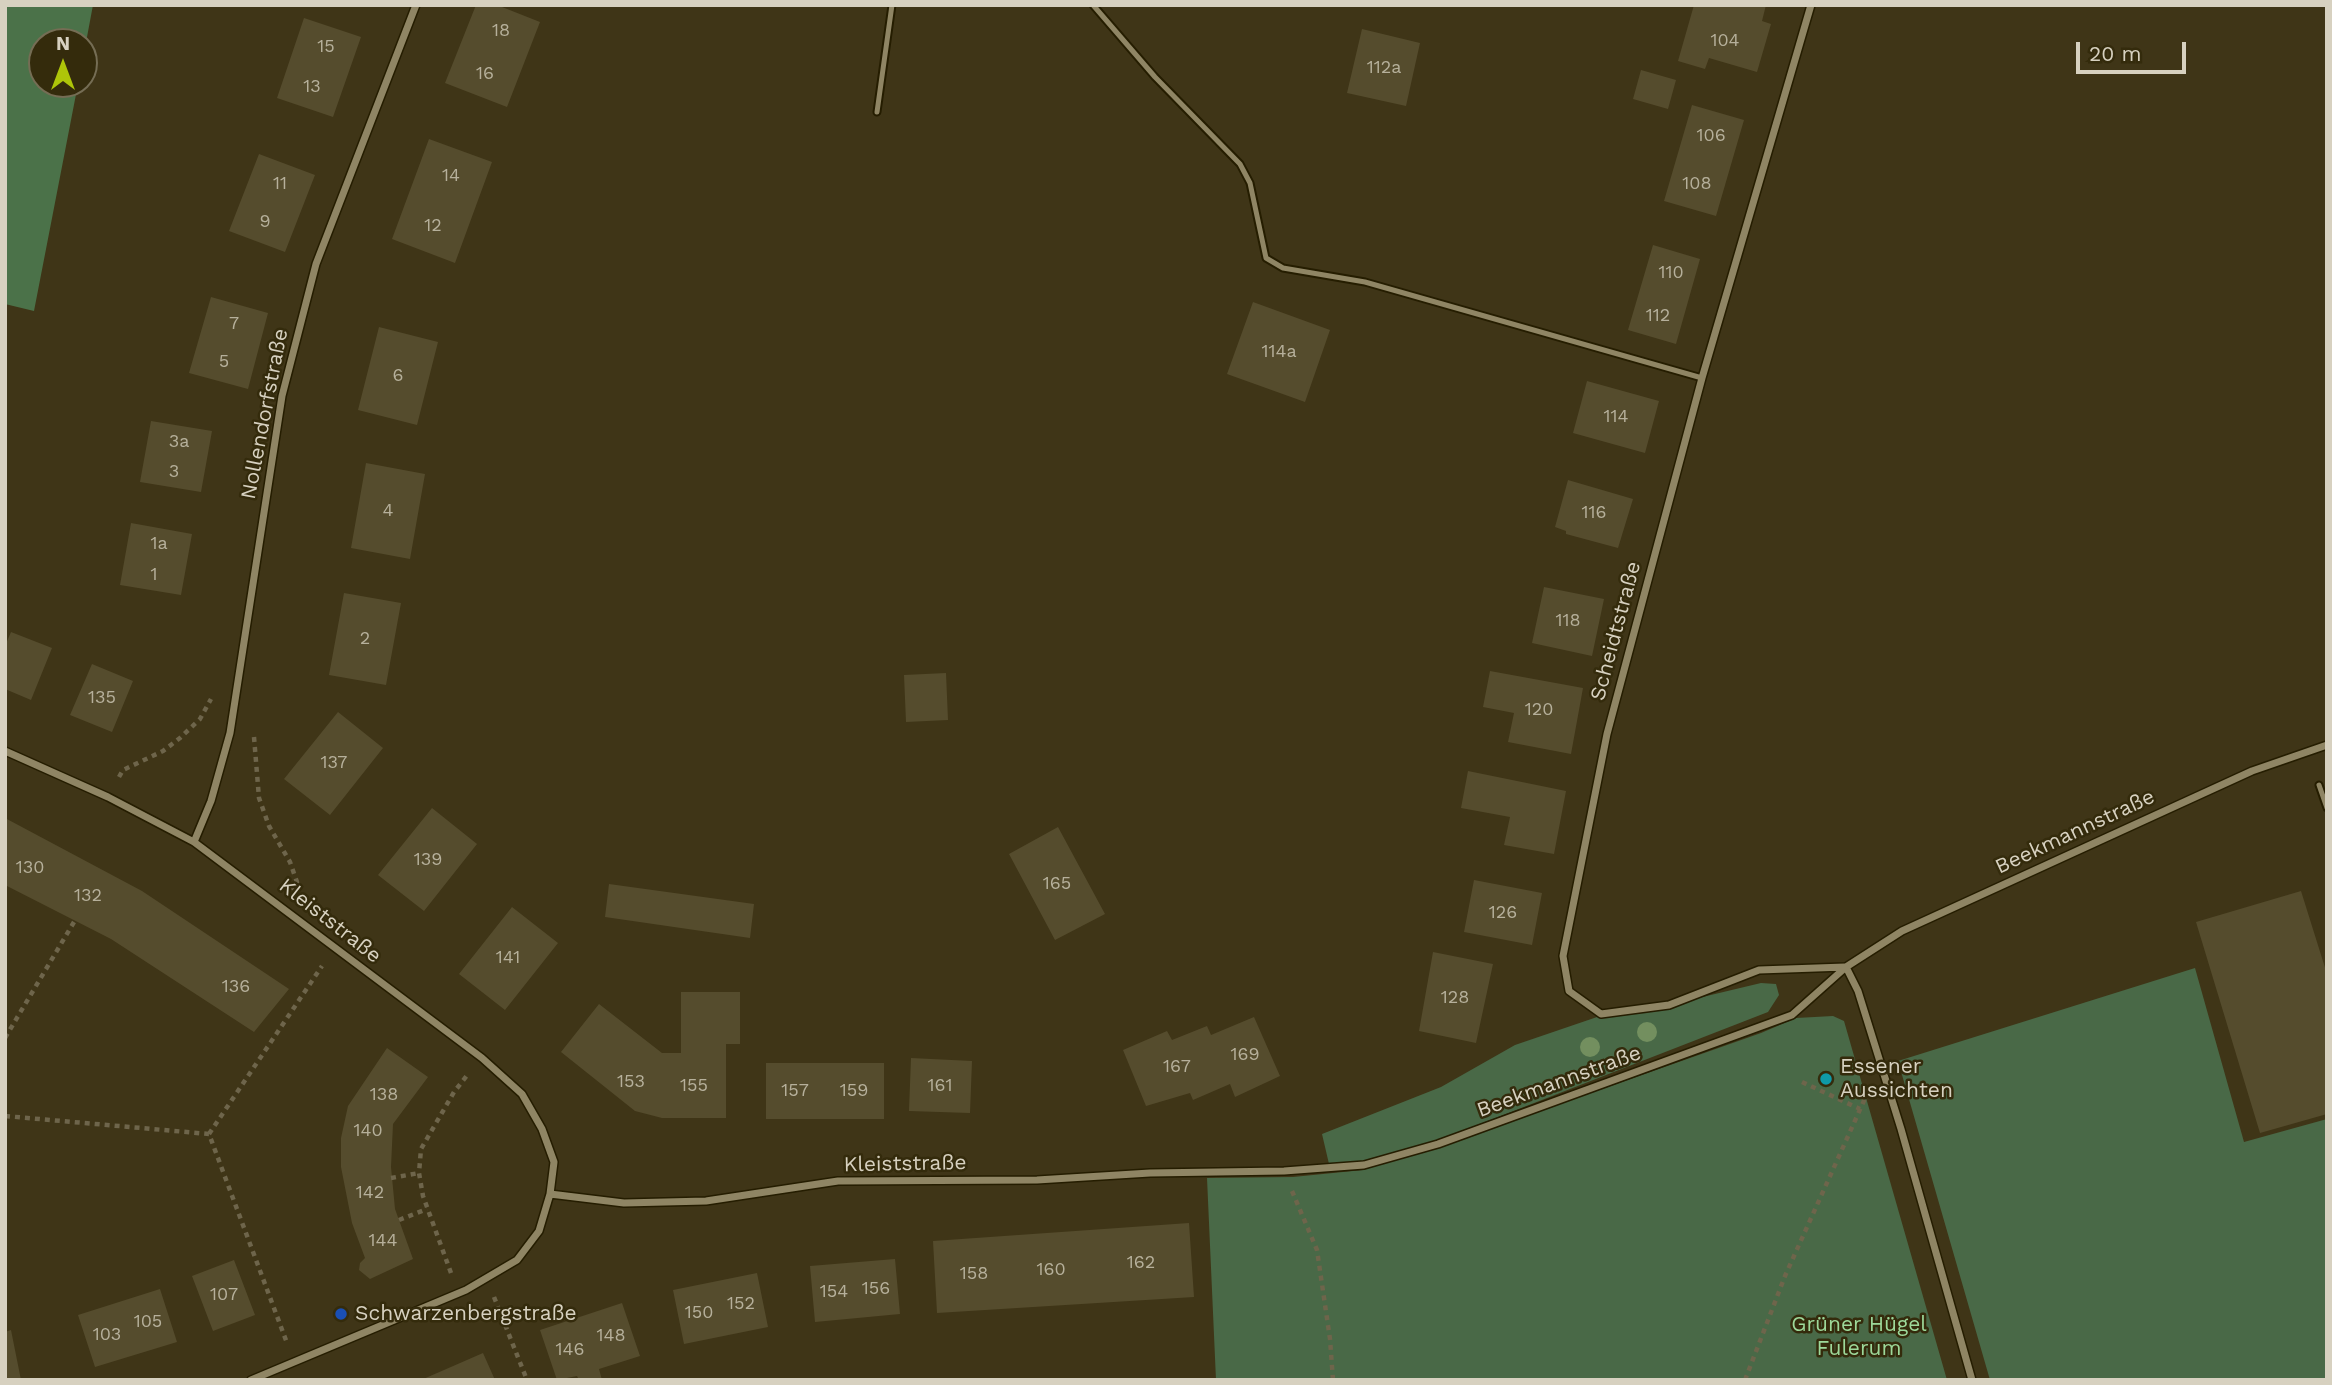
<!DOCTYPE html>
<meta charset="utf-8">
<style>
body{margin:0}
#map{position:relative;width:2332px;height:1385px;overflow:hidden;background:#3f3517;font-family:"Work Sans",sans-serif}
canvas{display:block}
.frame{position:absolute;inset:0;border:7px solid #d7d1c0;pointer-events:none}
.north{position:absolute;left:28px;top:28px;width:70px;height:70px;box-sizing:border-box;background:#342b0c;border:2px solid #756d54;border-radius:50%;rotate:0deg;font-size:19px;font-weight:700;line-height:28px;text-align:center;color:#d7d1c0}
.north::after{content:'';display:block;margin:auto;width:24px;height:32px;background:#aec509;clip-path:polygon(50% 0,100% 100%,50% 72%,0 100%)}
.scale{position:absolute;left:2076px;top:42px;width:110px;height:32px;box-sizing:border-box;border:4px solid #d7d1c0;border-top:0;padding-left:9px;font-size:21px;line-height:24px;white-space:nowrap;color:#d7d1c0;-webkit-text-stroke:5px #342b0c;paint-order:stroke}
</style>
<div id="map">
<canvas width="2332" height="1385"></canvas>
<div class="frame"></div>
<div class="north">N</div>
<div class="scale">20 m</div>
</div>
<script>
const c = document.querySelector('canvas').getContext('2d');
c.lineJoin = 'round';
function fillPath(path, color) { c.fillStyle = color; c.fill(path, 'evenodd'); }
const toPath = rows => new Path2D(rows.map(r => 'M' + r).join(''));
function trace(path, color, width, dash) { c.strokeStyle = color; c.lineWidth = width; c.lineCap = dash ? 'butt' : 'round'; c.setLineDash(dash || []); c.stroke(path); }
function write(font, color, halo, rows, align = 'center') {
  c.font = font + ' "Work Sans",sans-serif'; c.lineWidth = 5; c.setLineDash([]); c.textBaseline = 'middle'; c.strokeStyle = halo; c.fillStyle = color; for (const [text, x, y, turn = 0] of rows) {
    c.save(); c.translate(x, y); c.rotate((+turn || 0) * Math.PI / 180); c.textAlign = isNaN(turn) ? turn : align; if (halo) c.strokeText(text, 0, 0); c.fillText(text, 0, 0); c.restore();
  }
}
fillPath(toPath([
 [2195,968,2244,1142,2327,1119,2327,1380,1990,1380,1898,1061],
 [1761,983,1776,984,1779,995,1768,1012,1439,1140,1363,1161,1329,1164,1322,1134,1441,1087,1515,1045,1600,1016,1669,1005],
 [1833,1016,1844,1021,1947,1380,1216,1380,1207,1178,1293,1177,1363,1170,1440,1146,1761,1033,1796,1018]
]), '#496947');
fillPath(toPath([
 [5,5,93,5,84,53,84,42,42,42,42,84,78,84,34,311,5,304]
]), '#4b7249');
fillPath(toPath([
 [476,5,497,5,540,22,507,107,445,83],
 [1694,5,1766,5,1762,21,1771,24,1757,72,1709,58,1705,69,1678,61],
 [304,18,361,37,333,117,277,98],
 [1362,29,1420,43,1406,106,1347,93],
 [1641,70,1676,80,1668,109,1633,99],
 [1692,105,1744,120,1716,216,1664,201],
 [429,139,492,162,455,263,392,239],
 [259,154,315,175,285,252,229,231],
 [1653,245,1700,259,1676,344,1628,330],
 [211,297,268,313,248,389,189,373],
 [1253,302,1330,330,1305,402,1227,374],
 [379,327,438,342,417,425,358,410],
 [1587,381,1659,401,1645,453,1573,433],
 [151,421,212,431,201,492,140,482],
 [366,463,425,474,410,559,351,548],
 [1568,480,1633,499,1618,548,1566,534,1566,531,1555,527],
 [131,523,192,534,181,595,120,585],
 [1544,587,1604,599,1592,656,1532,643],
 [344,593,401,603,386,685,329,675],
 [11,632,52,648,31,700,5,689,5,646],
 [92,664,133,681,112,732,70,715],
 [1490,671,1583,688,1571,754,1508,742,1514,713,1483,707],
 [946,673,948,720,906,722,904,675],
 [338,712,383,748,330,815,284,779],
 [1468,771,1566,791,1554,854,1504,845,1510,817,1461,808],
 [432,808,477,844,424,911,378,875],
 [5,818,142,891,289,989,254,1032,111,939,5,885],
 [1058,827,1105,914,1055,940,1009,854],
 [1474,880,1542,893,1532,945,1464,932],
 [609,884,754,904,750,938,605,917],
 [2301,891,2327,974,2327,1114,2260,1133,2196,922],
 [512,907,558,943,505,1010,459,974],
 [1433,952,1493,964,1476,1043,1419,1031],
 [681,992,740,992,740,1044,726,1044,726,1118,662,1118,635,1111,561,1052,599,1004,662,1053,681,1053],
 [1254,1017,1280,1076,1235,1097,1230,1084,1193,1100,1190,1093,1146,1106,1123,1050,1167,1031,1172,1040,1207,1026,1211,1035],
 [387,1048,428,1077,393,1124,391,1167,395,1209,413,1259,370,1279,359,1270,360,1263,365,1258,352,1223,341,1167,341,1138,348,1106],
 [911,1058,972,1061,970,1113,909,1111],
 [766,1063,884,1063,884,1119,766,1119],
 [1189,1223,1194,1297,937,1313,933,1241],
 [895,1259,900,1314,815,1322,810,1266],
 [234,1260,255,1315,213,1331,192,1276],
 [757,1273,768,1327,684,1344,673,1290],
 [160,1289,177,1342,95,1367,78,1315],
 [622,1303,640,1356,599,1369,602,1380,579,1380,577,1376,557,1380,540,1330],
 [11,1330,21,1380,5,1380,5,1332],
 [483,1353,495,1380,421,1380,444,1370]
]), '#554c2d');
const lane = toPath([
 [1093,5,1155,77,1240,164,1250,183,1266,258,1283,268,1365,282,1702,378],
 [877,112,892,5],
 [2319,785,2327,808]
]);
const street = toPath([
 [1811,5,1702,378,1607,734,1563,956,1569,991,1601,1014,1669,1005,1759,970,1845,967],
 [5,751,108,797,194,842,482,1058,522,1094,542,1129,554,1162,550,1194,539,1231,517,1260,466,1290,251,1380],
 [194,842,211,801,230,733,282,396,316,264,416,5],
 [1846,967,1858,991,1901,1129,1972,1380],
 [550,1194,624,1203,706,1201,838,1181,1037,1180,1150,1173,1284,1171,1364,1165,1438,1144,1792,1015,1846,967,1902,931,2252,771,2327,745]
]);
trace(lane, '#251d00', 9);
trace(street, '#251d00', 10);
trace(toPath([
 [254,737,259,798,269,826,290,862,297,882,291,889],
 [119,777,123,770,163,751,180,738,200,719,211,699],
 [5,1038,74,922],
 [1802,1082,1860,1109],
 [5,1116,209,1134,287,1343],
 [209,1134,322,966],
 [391,1178,419,1173],
 [1292,1191,1317,1250,1330,1339,1333,1380],
 [399,1220,427,1209],
 [451,1273,423,1196,419,1173,421,1149,454,1092,469,1073],
 [494,1297,527,1380],
 [1745,1380,1785,1276,1867,1094]
]), '#6e654b', 4.5, [5, 5]);
trace(lane, '#8f8564', 5);
trace(street, '#8f8564', 7);
c.fillStyle = '#738f5f';
for (const [x, y] of [
 [1647,1032],
 [1590,1047]
]) { c.beginPath(); c.arc(x, y, 10, 0, 2 * Math.PI); c.fill(); }
for (const [x, y, r, color] of [
 [1826,1079,7,"#0f9aa8"],
 [341,1314,7,"#1a4fb4"]
]) { const dot = new Path2D(); dot.arc(x, y, r, 0, 2 * Math.PI); c.fillStyle = color; c.fill(dot); trace(dot, '#342b0c', 2.5); }
write('18px', '#b6b09b', null, [
 ["18",501,31],
 ["104",1725,41],
 ["15",326,47],
 ["112a",1384,68],
 ["16",485,74],
 ["13",312,87],
 ["106",1711,136],
 ["14",451,176],
 ["11",280,184],
 ["108",1697,184],
 ["9",265,222],
 ["12",433,226],
 ["110",1671,273],
 ["112",1658,316],
 ["7",234,324],
 ["114a",1279,352],
 ["5",224,362],
 ["6",398,376],
 ["114",1616,417],
 ["3a",179,442],
 ["3",174,472],
 ["4",388,511],
 ["116",1594,513],
 ["1a",159,544],
 ["1",154,575],
 ["118",1568,621],
 ["2",365,639],
 ["135",102,698],
 ["120",1539,710],
 ["137",334,763],
 ["139",428,860],
 ["130",30,868],
 ["165",1057,884],
 ["132",88,896],
 ["126",1503,913],
 ["141",508,958],
 ["136",236,987],
 ["128",1455,998],
 ["169",1245,1055],
 ["167",1177,1067],
 ["153",631,1082],
 ["155",694,1086],
 ["161",940,1086],
 ["157",795,1091],
 ["159",854,1091],
 ["138",384,1095],
 ["140",368,1131],
 ["142",370,1193],
 ["144",383,1241],
 ["162",1141,1263],
 ["160",1051,1270],
 ["158",974,1274],
 ["156",876,1289],
 ["154",834,1292],
 ["107",224,1295],
 ["152",741,1304],
 ["150",699,1313],
 ["105",148,1322],
 ["103",107,1335],
 ["148",611,1336],
 ["146",570,1350]
]);
write('21px', '#d7d1c0', '#342b0c', [
 ["Nollendorfstraße",265,414,-79],
 ["Scheidtstraße",1616,631,-75],
 ["Beekmannstraße",2075,832,-25],
 ["Kleiststraße",330,921,38],
 ["Beekmannstraße",1559,1082,-20],
 ["Kleiststraße",905,1164,-1]
]);
write('21px', '#d7d1c0', '#342b0c', [
 ["Essener",1840,1067],
 ["Aussichten",1840,1091],
 ["Schwarzenbergstraße",355,1314]
], 'left');
write('21px', '#9dd99a', '#342b0c', [
 ["Grüner Hügel",1859,1325],
 ["Fulerum",1859,1349]
]);
</script>
